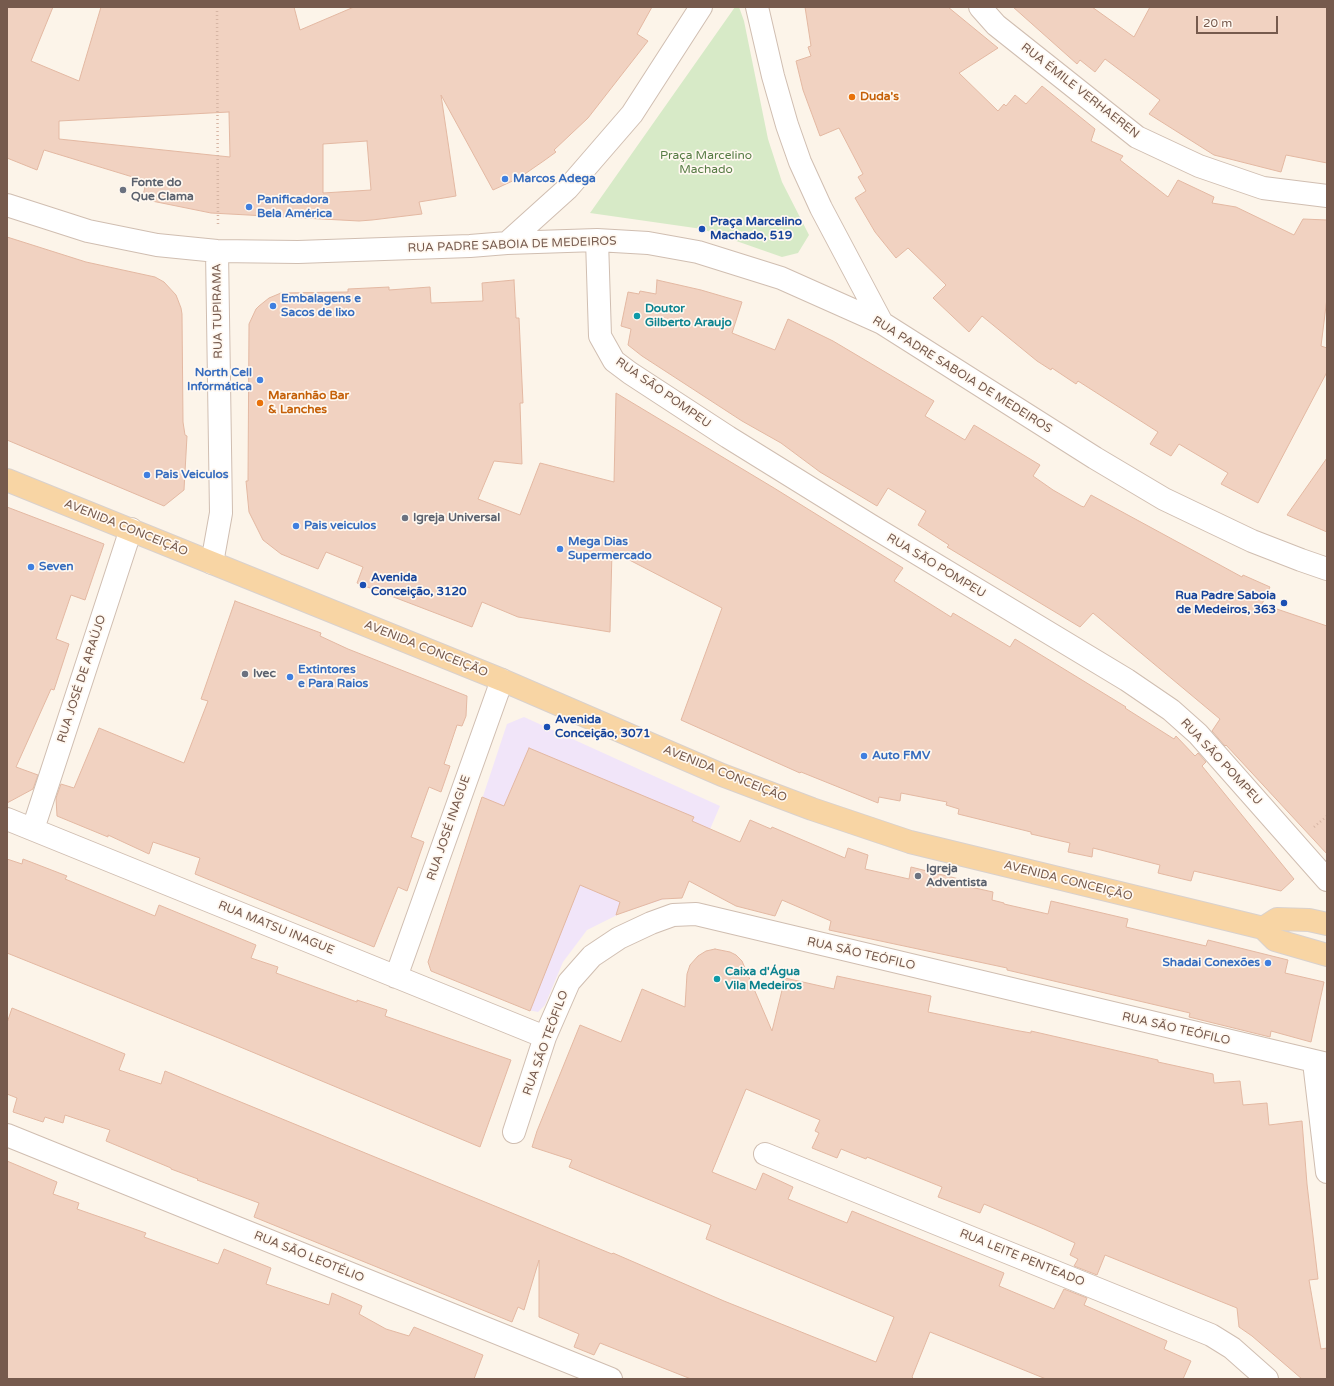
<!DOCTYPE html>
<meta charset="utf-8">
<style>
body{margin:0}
#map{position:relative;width:1334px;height:1386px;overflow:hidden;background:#fcf4e9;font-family:"Varela Round",sans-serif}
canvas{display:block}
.frame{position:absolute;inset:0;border:8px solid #765a4d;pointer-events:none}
.scale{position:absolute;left:1196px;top:16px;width:82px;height:18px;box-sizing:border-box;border:2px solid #765a4d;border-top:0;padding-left:5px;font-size:12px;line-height:14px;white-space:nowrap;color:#765a4d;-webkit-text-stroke:3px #fff8f0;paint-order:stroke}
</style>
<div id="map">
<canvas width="1334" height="1386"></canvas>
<div class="frame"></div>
<div class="scale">20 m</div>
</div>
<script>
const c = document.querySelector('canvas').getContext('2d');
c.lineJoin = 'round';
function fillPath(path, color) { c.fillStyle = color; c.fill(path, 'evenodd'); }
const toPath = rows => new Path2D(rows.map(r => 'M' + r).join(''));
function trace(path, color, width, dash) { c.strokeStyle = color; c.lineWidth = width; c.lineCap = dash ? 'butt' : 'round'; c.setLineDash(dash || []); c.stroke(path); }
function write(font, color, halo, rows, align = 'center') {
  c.font = font + ' "Varela Round",sans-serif'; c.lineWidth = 3.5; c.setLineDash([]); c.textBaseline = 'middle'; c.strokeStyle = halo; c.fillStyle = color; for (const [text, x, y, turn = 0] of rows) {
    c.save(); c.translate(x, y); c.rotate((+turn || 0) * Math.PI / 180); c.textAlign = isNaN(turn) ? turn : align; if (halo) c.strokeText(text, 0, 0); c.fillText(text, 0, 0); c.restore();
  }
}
fillPath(toPath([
 [524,717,720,806,681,897,668,898,652,903,619,914,587,930,563,962,545,1005,538,1012,528,1010,428,962,507,724]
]), '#f1e5f9');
fillPath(toPath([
 [735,7,739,7,744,21,768,139,782,182,809,235,798,253,782,257,702,229,590,213]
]), '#d7eac7');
const building = toPath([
 [7,7,53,7,31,61,79,81,101,7,294,7,300,30,354,7,652,7,637,34,648,41,588,118,554,150,556,152,545,160,519,178,493,190,441,95,456,196,419,202,422,214,372,220,359,221,211,213,142,199,146,183,135,181,136,178,44,150,37,170,7,158,7,7],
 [229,112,230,157,59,139,59,121,229,112],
 [367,141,371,190,323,193,323,144,367,141],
 [805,7,948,7,998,48,959,73,998,111,1004,104,1006,106,1015,95,1026,104,1042,86,1095,129,1091,141,1123,156,1120,160,1168,197,1178,180,1214,197,1212,203,1236,207,1294,235,1303,219,1327,220,1327,298,1321,346,1327,348,1327,372,1258,503,1221,484,1228,473,1179,444,1171,456,1150,444,1158,432,1078,381,1076,384,1052,368,1051,370,1037,361,982,316,969,332,933,298,946,285,908,248,896,258,875,232,855,198,866,191,858,177,863,174,839,128,820,136,803,90,796,61,811,56,808,47,811,46,805,7],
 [1013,7,1092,7,1134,37,1150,7,1327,7,1327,163,1286,155,1281,172,1214,155,1149,114,1160,100,1105,59,1095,72,1080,60,1077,64,1013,7],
 [7,237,86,262,155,277,164,282,176,295,181,308,182,314,183,422,185,435,187,436,184,490,164,506,7,440,7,237],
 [514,280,516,318,519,318,523,403,520,403,522,464,494,461,478,499,520,515,540,463,614,482,616,393,774,488,903,568,894,581,951,617,953,613,1010,647,1015,639,1126,707,1125,708,1174,739,1176,736,1195,756,1198,753,1206,762,1202,766,1294,879,1281,891,1194,871,1191,881,1158,873,1160,865,1093,848,1092,857,1068,852,1070,843,1031,834,1031,832,958,814,959,809,946,805,947,802,901,793,900,801,879,797,878,803,801,772,800,773,681,720,722,608,612,551,610,632,518,617,482,602,472,627,357,583,363,567,326,552,318,569,281,554,263,540,249,512,246,481,248,481,249,324,256,309,259,306,269,298,281,293,348,292,348,289,389,287,389,290,430,287,431,303,483,301,482,283,514,280],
 [657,280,701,290,742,302,732,333,775,350,788,319,833,341,934,401,925,416,965,440,974,425,1040,465,1033,476,1053,490,1081,506,1084,507,1091,495,1220,565,1242,577,1243,575,1270,587,1262,604,1327,626,1327,854,1226,745,1225,746,1212,731,1220,719,1093,613,1080,627,947,547,949,545,918,525,926,511,888,488,877,506,820,472,781,443,742,421,642,356,628,345,631,329,621,326,628,292,639,294,640,291,656,294,657,280],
 [1327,458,1327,532,1287,515,1327,458],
 [7,507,104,544,85,600,71,595,56,639,69,644,54,690,51,689,16,767,38,775,33,789,7,803,7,507],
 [235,601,321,633,320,636,348,649,467,696,466,716,462,726,457,725,444,764,450,766,441,792,429,787,411,837,424,842,407,891,398,887,374,947,195,874,200,858,153,842,149,854,108,835,108,837,57,816,56,798,61,784,74,788,99,728,184,763,208,701,201,699,235,601],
 [529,748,694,817,692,821,740,842,750,820,771,829,772,827,845,858,848,848,868,855,865,869,909,879,911,867,967,881,966,886,993,892,992,900,1004,903,1004,904,1048,914,1051,901,1128,919,1126,927,1206,946,1208,940,1288,960,1285,973,1324,982,1311,1042,1271,1031,1270,1037,1189,1017,1190,1013,1007,970,1007,968,829,930,831,921,782,900,775,916,736,906,689,881,682,898,662,899,616,915,620,902,580,885,530,1011,431,971,428,962,482,797,504,806,529,748],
 [7,859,22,864,23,859,67,876,65,879,155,916,159,905,256,945,251,958,278,967,276,973,357,1002,357,1000,387,1010,385,1016,511,1060,480,1147,221,1039,7,953,7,859],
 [715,949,730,952,736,955,742,961,772,1031,785,978,834,989,837,976,931,996,928,1012,1014,1030,1031,1033,1031,1031,1158,1060,1158,1062,1213,1074,1214,1083,1240,1081,1243,1105,1267,1103,1269,1125,1302,1121,1307,1184,1318,1279,1309,1280,1321,1349,1327,1348,1327,1379,1302,1379,1252,1336,1239,1327,1237,1308,1105,1255,1097,1275,1074,1266,1078,1259,1070,1255,1075,1243,1044,1229,984,1204,980,1213,938,1197,942,1187,867,1157,866,1159,841,1149,837,1158,812,1148,819,1133,815,1131,820,1120,746,1089,712,1172,756,1190,763,1173,793,1187,788,1199,847,1223,852,1211,1004,1273,999,1286,1054,1309,1064,1289,1087,1298,1084,1305,1167,1341,1164,1349,1191,1361,1183,1379,1046,1379,930,1332,912,1377,914,1379,691,1379,600,1343,594,1355,574,1347,579,1334,539,1317,539,1260,524,1310,518,1307,512,1322,254,1217,259,1203,197,1180,198,1179,171,1169,171,1168,106,1141,110,1130,65,1115,63,1123,45,1117,43,1122,13,1112,17,1098,7,1094,7,1023,12,1008,125,1054,119,1070,161,1084,165,1071,612,1254,613,1253,724,1301,876,1362,894,1317,706,1239,711,1225,569,1167,572,1160,532,1147,537,1131,580,1025,621,1042,642,989,685,1007,687,974,690,965,698,956,706,951,715,949],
 [7,1161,57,1182,53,1194,79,1203,77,1209,146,1233,144,1237,218,1264,224,1249,271,1268,266,1284,329,1305,332,1293,362,1306,359,1314,386,1329,409,1336,414,1327,483,1355,474,1379,7,1379,7,1161]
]);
fillPath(building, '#f1d2c1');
trace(building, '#e3b8a2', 1);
const minor = toPath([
 [757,7,773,76,787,125,800,162,821,208,882,323],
 [980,7,996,25,1137,137,1199,166,1263,188,1327,196],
 [7,205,88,231,157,245,217,251,298,252,470,246,507,243,597,240,648,243,698,252,781,278,882,323,1095,458,1164,499,1252,541,1301,560,1327,569],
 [597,240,600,336,614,361,630,373,728,437,870,525,1127,680,1171,710,1198,734,1327,880],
 [507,243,568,188,632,114,701,7],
 [212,563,221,513,217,251],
 [7,819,545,1037],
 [33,829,131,529],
 [396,977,502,680],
 [1314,1062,1327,1172],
 [514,1132,545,1037,569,982,592,956,619,938,651,923,673,915,696,914,1327,1064],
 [7,1135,611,1379],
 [765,1154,1211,1335,1232,1348,1267,1379]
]);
const major = toPath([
 [7,480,502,680,722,775,812,809,910,842,1263,928,1275,940,1327,955],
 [1263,928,1277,919,1309,920,1327,924]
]);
trace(minor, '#d0beb1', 24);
trace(major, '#d9d1cd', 24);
trace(toPath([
 [217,7,218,227],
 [1314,827,1327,816]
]), '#d6b5a4', 2.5, [1, 3]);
trace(minor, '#fff', 22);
trace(major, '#f8d5a4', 22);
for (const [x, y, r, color] of [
 [852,97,4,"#e8710a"],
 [505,179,4,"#3f7fe0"],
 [123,190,4,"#6b7280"],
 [249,207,4,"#3f7fe0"],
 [702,229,4,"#1a4fb4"],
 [273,306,4,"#3f7fe0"],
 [637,316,4,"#0f9aa8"],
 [260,380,4,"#3f7fe0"],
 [260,403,4,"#e8710a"],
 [147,475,4,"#3f7fe0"],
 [405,518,4,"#6b7280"],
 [296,526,4,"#3f7fe0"],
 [560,549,4,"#3f7fe0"],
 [31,567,4,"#3f7fe0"],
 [363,585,4,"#1a4fb4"],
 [1284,603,4,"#1a4fb4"],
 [245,674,4,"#6b7280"],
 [290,677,4,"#3f7fe0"],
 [547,727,4,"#1a4fb4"],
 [864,756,4,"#3f7fe0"],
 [918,876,4,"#6b7280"],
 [1268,963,4,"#3f7fe0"],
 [717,979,4,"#0f9aa8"]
]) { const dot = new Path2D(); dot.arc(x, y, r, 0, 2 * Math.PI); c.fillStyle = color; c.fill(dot); trace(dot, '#fff8f0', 1.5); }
write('12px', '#765a4d', '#fff8f0', [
 ["RUA ÉMILE VERHAEREN",1080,91,38],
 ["RUA PADRE SABOIA DE MEDEIROS",512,245,-2],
 ["RUA TUPIRAMA",218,311,-91],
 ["RUA PADRE SABOIA DE MEDEIROS",962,375,32],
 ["RUA SÃO POMPEU",663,393,35],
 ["AVENIDA CONCEIÇÃO",126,528,22],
 ["RUA SÃO POMPEU",936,566,31],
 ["AVENIDA CONCEIÇÃO",426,649,22],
 ["RUA JOSÉ DE ARAÚJO",82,679,-72],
 ["RUA SÃO POMPEU",1221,762,47],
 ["AVENIDA CONCEIÇÃO",725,774,22],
 ["RUA JOSÉ INAGUE",449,828,-71],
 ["AVENIDA CONCEIÇÃO",1068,881,14],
 ["RUA MATSU INAGUE",276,928,22],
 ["RUA SÃO TEÓFILO",861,954,13],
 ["RUA SÃO TEÓFILO",1176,1029,13],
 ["RUA SÃO TEÓFILO",546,1043,-70],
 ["RUA SÃO LEOTÉLIO",309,1257,22],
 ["RUA LEITE PENTEADO",1022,1258,22]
]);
write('bold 12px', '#c56008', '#fff8f0', [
 ["Duda's",860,97],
 ["Maranhão Bar",268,396],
 ["& Lanches",268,410]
], 'left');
write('12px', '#577c45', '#fff8f0', [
 ["Praça Marcelino",706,156],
 ["Machado",706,170]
]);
write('bold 12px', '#366cbe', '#fff8f0', [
 ["Marcos Adega",513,179],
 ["Panificadora",257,200],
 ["Bela América",257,214],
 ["Embalagens e",281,299],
 ["Sacos de lixo",281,313],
 ["North Cell",252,373,"right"],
 ["Informática",252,387,"right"],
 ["Pais Veiculos",155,475],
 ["Pais veiculos",304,526],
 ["Mega Dias",568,542],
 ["Supermercado",568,556],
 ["Seven",39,567],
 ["Extintores",298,670],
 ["e Para Raios",298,684],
 ["Auto FMV",872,756],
 ["Shadai Conexões",1260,963,"right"]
], 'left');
write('bold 12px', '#5b616d', '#fff8f0', [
 ["Fonte do",131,183],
 ["Que Clama",131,197],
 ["Igreja Universal",413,518],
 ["Ivec",253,674],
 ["Igreja",926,869],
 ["Adventista",926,883]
], 'left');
write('bold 12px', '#164399', '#fff8f0', [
 ["Praça Marcelino",710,222],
 ["Machado, 519",710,236],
 ["Avenida",371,578],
 ["Conceição, 3120",371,592],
 ["Rua Padre Saboia",1276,596,"right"],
 ["de Medeiros, 363",1276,610,"right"],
 ["Avenida",555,720],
 ["Conceição, 3071",555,734]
], 'left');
write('bold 12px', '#0d838f', '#fff8f0', [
 ["Doutor",645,309],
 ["Gilberto Araujo",645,323],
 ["Caixa d'Água",725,972],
 ["Vila Medeiros",725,986]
], 'left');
</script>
